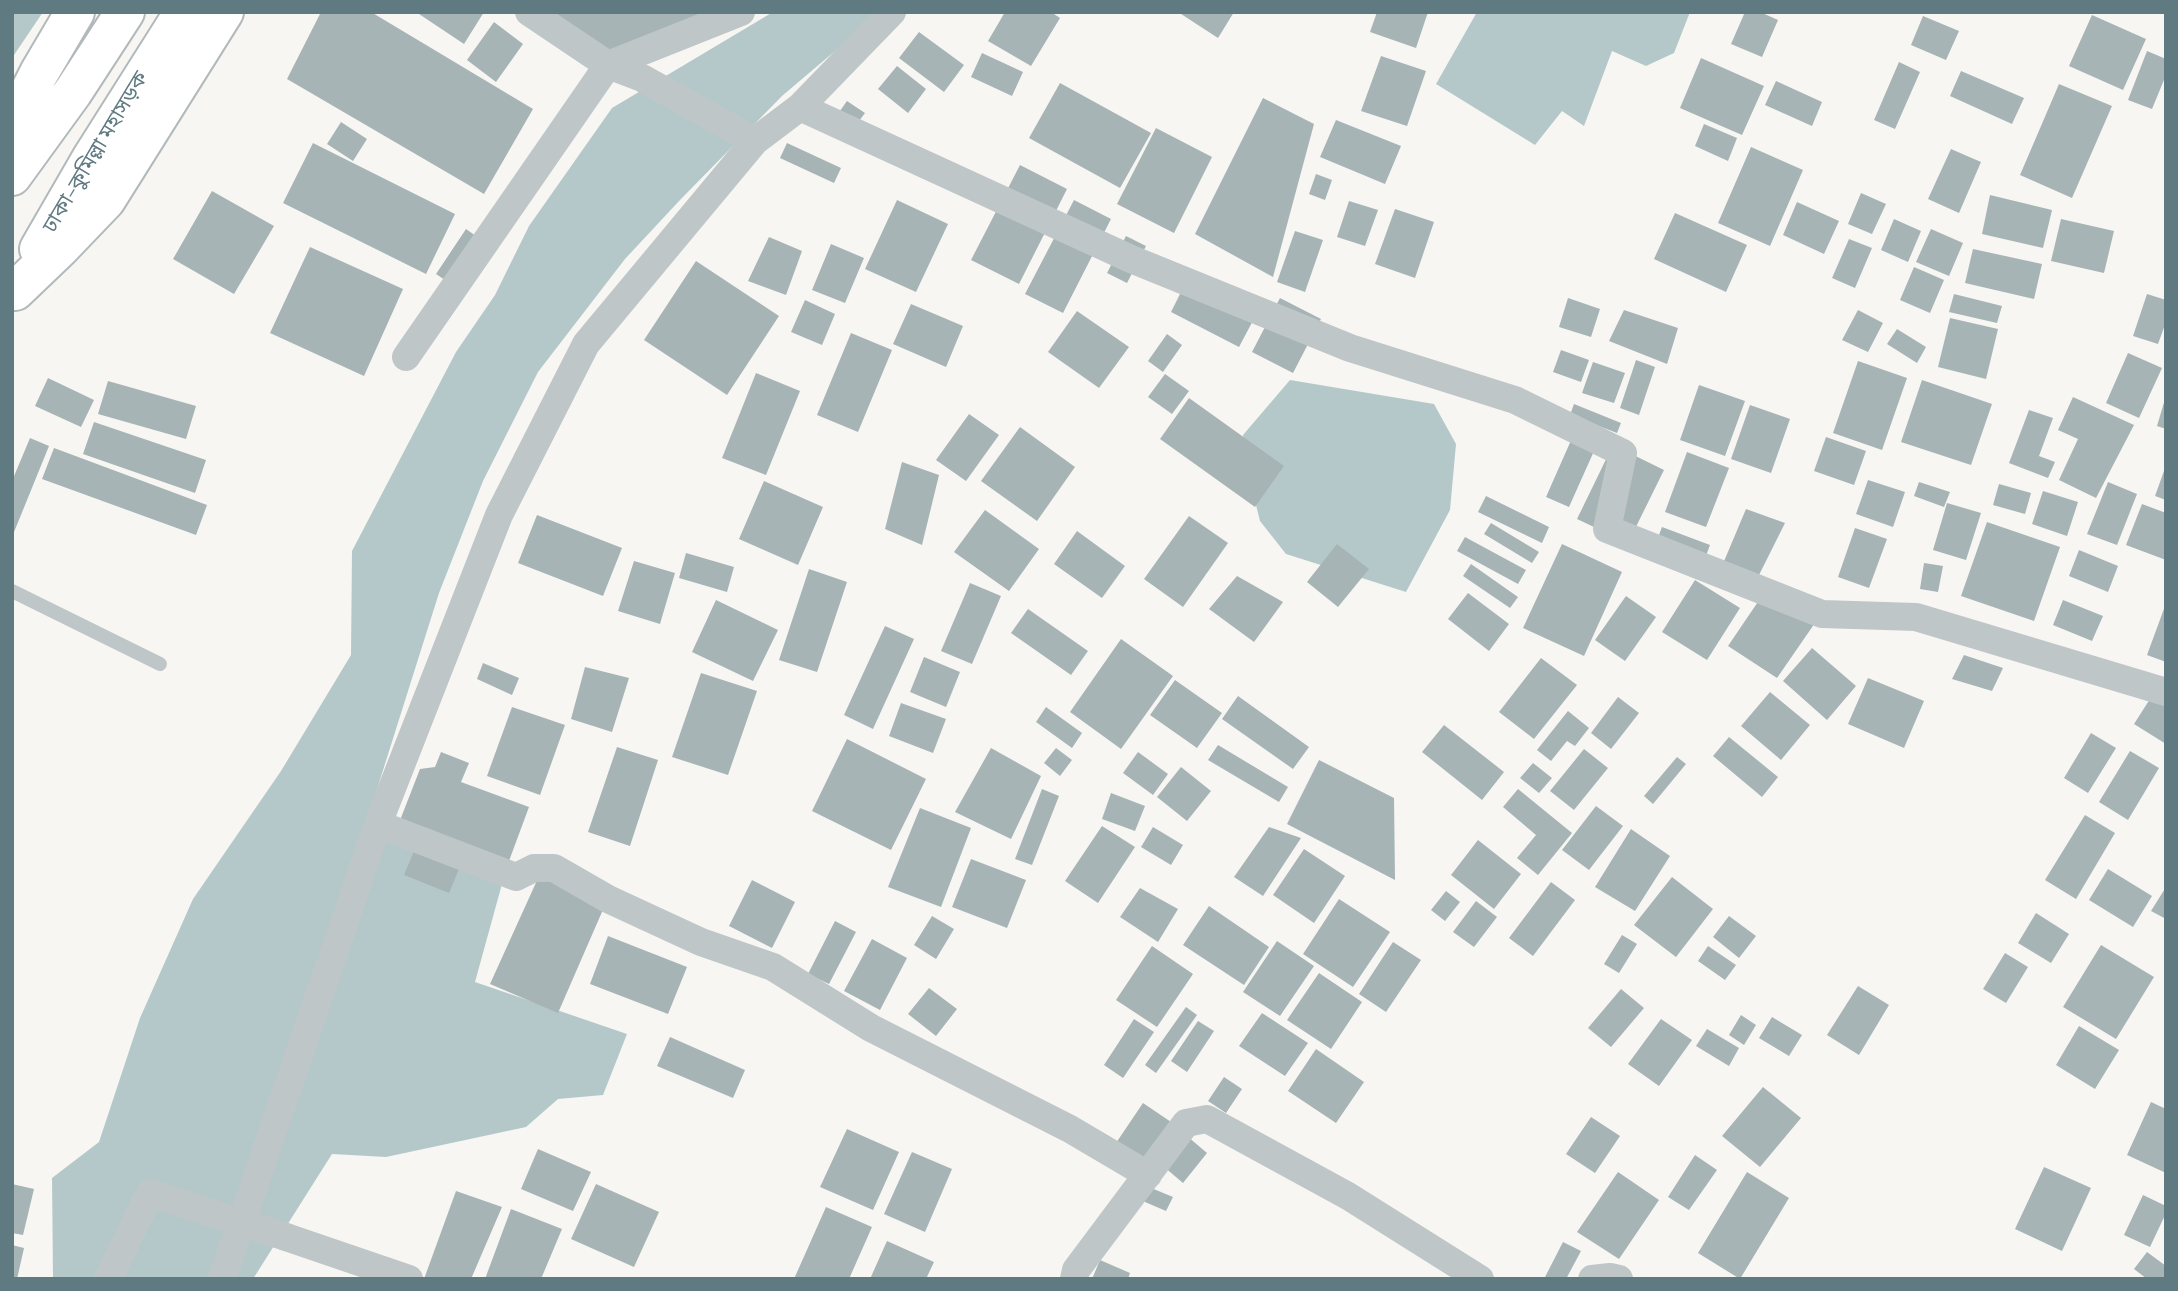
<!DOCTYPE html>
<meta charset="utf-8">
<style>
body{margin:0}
#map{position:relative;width:2178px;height:1291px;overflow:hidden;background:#f7f6f3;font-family:"Source Sans 3",sans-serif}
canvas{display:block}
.frame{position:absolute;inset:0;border:14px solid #5f7a81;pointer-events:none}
</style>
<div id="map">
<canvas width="2178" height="1291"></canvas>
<div class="frame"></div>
</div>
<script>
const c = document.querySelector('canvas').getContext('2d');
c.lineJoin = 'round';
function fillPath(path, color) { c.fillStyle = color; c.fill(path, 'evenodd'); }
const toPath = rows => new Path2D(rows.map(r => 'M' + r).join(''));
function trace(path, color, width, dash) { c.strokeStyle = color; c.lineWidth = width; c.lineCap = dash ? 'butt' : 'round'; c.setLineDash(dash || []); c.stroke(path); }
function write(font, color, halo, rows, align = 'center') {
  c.font = font + ' "Source Sans 3","Noto Sans Bengali",sans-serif'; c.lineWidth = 7; c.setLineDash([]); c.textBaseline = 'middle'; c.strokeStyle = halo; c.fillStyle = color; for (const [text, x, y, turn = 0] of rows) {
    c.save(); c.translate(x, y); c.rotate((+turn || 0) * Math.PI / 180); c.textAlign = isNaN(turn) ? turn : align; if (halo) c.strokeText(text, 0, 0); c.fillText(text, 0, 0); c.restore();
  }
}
fillPath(toPath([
 [12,12,43,12,12,58],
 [773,12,881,12,782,96,680,200,625,259,538,372,483,481,439,593,366,824,502,884,475,982,627,1034,603,1095,558,1099,526,1127,386,1157,332,1154,253,1279,53,1279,52,1178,99,1142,140,1018,193,899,281,771,351,655,352,551,456,352,495,295,529,226,612,108],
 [1477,12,1690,12,1674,53,1646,66,1612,51,1584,126,1562,111,1535,145,1436,84],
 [1290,380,1434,404,1456,444,1450,510,1406,592,1286,554,1260,521,1250,481,1243,435]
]), '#b5c8c9');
fillPath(toPath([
 [321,12,371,12,533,109,484,194,287,79],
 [416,12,484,12,464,44],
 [544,12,710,12,622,62],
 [1005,12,1051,12,1060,18,1031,66,988,41],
 [1178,12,1234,12,1218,38],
 [1377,12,1428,12,1416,48,1370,32],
 [1745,12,1760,12,1778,20,1762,57,1731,44],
 [2092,15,2146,39,2123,90,2069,66],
 [1923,16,1959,31,1946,60,1911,45],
 [494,22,523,44,496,82,467,60],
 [919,32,964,65,944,92,899,58],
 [2147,51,2166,59,2166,75,2152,109,2128,100],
 [982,53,1023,72,1012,96,971,77],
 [1381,56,1426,71,1407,126,1361,111],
 [1701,58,1764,86,1742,135,1680,108],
 [1899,62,1920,72,1895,129,1874,120],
 [897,66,926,89,908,113,878,89],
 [1961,71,2024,98,2012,124,1950,96],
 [1776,81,1822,102,1812,126,1765,105],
 [1060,83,1151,133,1120,188,1029,138],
 [2059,84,2112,106,2072,198,2020,175],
 [1263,98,1314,124,1273,277,1195,234],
 [847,101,865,113,844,141,827,129],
 [1336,120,1401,146,1385,184,1320,157],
 [341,122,367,139,353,161,327,144],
 [1704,124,1737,138,1728,161,1695,146],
 [1156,128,1212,157,1174,233,1117,204],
 [313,143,455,214,426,274,283,203],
 [787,143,841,168,834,183,780,158],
 [1751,147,1803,170,1770,246,1718,223],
 [1951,149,1981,162,1959,213,1928,199],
 [1020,165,1067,189,1019,284,971,260],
 [1316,174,1332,180,1325,200,1309,194],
 [212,191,274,226,234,294,173,259],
 [1861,193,1886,204,1872,234,1848,224],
 [1990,195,2052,210,2043,248,1982,234],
 [897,200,948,224,916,292,865,269],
 [1074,200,1111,219,1063,313,1025,294],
 [1349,201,1378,210,1365,246,1337,237],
 [1797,202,1839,221,1824,254,1783,235],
 [1395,209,1434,222,1415,278,1375,264],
 [1675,213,1747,245,1726,292,1654,259],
 [1894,219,1921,231,1908,262,1881,250],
 [2061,219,2114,231,2104,273,2051,261],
 [466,229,490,246,460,290,436,274],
 [1931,229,1963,243,1949,276,1916,262],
 [1295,231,1323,240,1305,292,1277,282],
 [1126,236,1146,246,1127,283,1107,273],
 [769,237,802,251,786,295,748,281],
 [1849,239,1872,248,1855,288,1832,278],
 [831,244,864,258,845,303,812,290],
 [310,247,403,289,364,376,270,333],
 [1973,249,2042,264,2034,299,1965,283],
 [696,261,779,316,727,395,644,340],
 [1914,267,1944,280,1930,313,1900,300],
 [1188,278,1257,313,1239,347,1171,312],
 [1954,294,2002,306,1997,323,1949,312],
 [2147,294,2166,300,2166,322,2158,344,2133,336],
 [1280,298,1321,319,1293,373,1252,352],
 [1568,298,1600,309,1591,337,1559,327],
 [805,300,835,314,822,345,791,332],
 [911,304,963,326,946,367,893,344],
 [1624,310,1678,328,1667,364,1609,341],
 [1858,310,1883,323,1868,352,1842,340],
 [1077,311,1129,347,1099,388,1048,352],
 [1950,318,1998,329,1986,379,1938,367],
 [1897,329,1926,347,1917,363,1887,344],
 [851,333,892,350,858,432,817,415],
 [1167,334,1182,345,1163,372,1148,361],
 [1561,350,1589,360,1581,382,1553,372],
 [2128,353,2162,368,2139,418,2106,403],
 [1636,360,1655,367,1639,415,1620,408],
 [1858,361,1907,378,1882,450,1833,433],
 [1593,362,1625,373,1614,403,1582,393],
 [756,373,800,391,766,475,722,458],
 [1165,374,1189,391,1172,414,1148,397],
 [48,378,94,400,81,427,35,406],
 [1922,380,1992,404,1971,465,1901,442],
 [108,381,196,406,186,439,98,414],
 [1699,385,1745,401,1725,456,1680,440],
 [2073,397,2134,425,2096,498,2059,480,2078,439,2058,430],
 [1189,398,1284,466,1255,507,1160,439],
 [2165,399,2166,399,2166,429,2157,426],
 [1574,404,1621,423,1617,433,1570,415],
 [1750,405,1790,419,1771,473,1731,459],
 [2029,410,2053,418,2039,456,2055,462,2048,478,2009,463],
 [969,414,999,435,966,481,936,460],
 [1580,420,1603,431,1569,507,1546,497],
 [94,422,206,460,195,493,83,454],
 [1020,427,1075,467,1037,521,981,481],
 [1826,437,1866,451,1854,485,1814,471],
 [30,438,49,446,12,537,12,481],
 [1613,445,1664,470,1628,543,1577,519],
 [54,448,207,505,196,535,42,479],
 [1687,452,1729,468,1706,527,1665,512],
 [902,462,939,475,922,545,885,529],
 [2165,468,2166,468,2166,500,2155,496],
 [1868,480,1905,492,1893,527,1856,514],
 [764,481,823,507,798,565,739,539],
 [1919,482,1950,492,1944,507,1914,496],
 [2108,482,2137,494,2117,545,2087,534],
 [1999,484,2031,493,2025,514,1993,505],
 [2043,491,2078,502,2067,536,2032,524],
 [1486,496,1549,527,1542,543,1478,512],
 [1947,503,1981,513,1966,560,1933,550],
 [2142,504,2166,513,2166,560,2126,545],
 [1746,509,1785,523,1755,583,1722,566],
 [985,510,1039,549,1009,591,954,552],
 [537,515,622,548,603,596,518,563],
 [1189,516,1228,543,1183,607,1144,579],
 [1987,522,2060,547,2034,621,1961,596],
 [1491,523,1539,552,1532,563,1484,534],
 [1662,527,1710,545,1704,561,1656,543],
 [1855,528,1887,539,1869,588,1838,577],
 [1077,531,1125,566,1102,598,1054,564],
 [1465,537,1526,570,1518,584,1457,551],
 [1337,544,1369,569,1338,607,1307,582],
 [1562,544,1622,572,1584,656,1523,628],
 [2079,550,2118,566,2108,592,2069,576],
 [686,553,734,567,727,592,679,578],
 [634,561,675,573,660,624,618,611],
 [1924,563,1943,566,1938,592,1920,589],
 [1471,564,1518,597,1510,608,1463,576],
 [809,569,847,582,817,672,779,660],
 [1237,576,1283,602,1254,642,1209,609],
 [1695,580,1740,608,1707,660,1662,632],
 [970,583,1001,596,972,664,941,651],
 [1768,587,1817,620,1777,678,1728,646],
 [1468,593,1509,624,1489,651,1448,619],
 [1626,596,1656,617,1625,661,1595,640],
 [716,600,778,630,753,681,692,652],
 [2063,600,2103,616,2092,641,2053,625],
 [2165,606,2166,606,2166,662,2147,655],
 [1028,609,1088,651,1071,675,1011,633],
 [885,626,914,639,873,729,844,715],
 [1121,639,1173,676,1121,749,1070,712],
 [1812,648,1856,686,1827,720,1783,681],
 [1964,655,2003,668,1992,691,1952,679],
 [924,657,960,672,946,707,910,692],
 [1541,658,1577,685,1534,739,1499,712],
 [483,663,519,678,512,695,477,679],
 [585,667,629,678,612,732,571,719],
 [701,673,757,691,728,775,672,757],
 [1868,678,1924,701,1904,748,1848,724],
 [1175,680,1222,713,1197,748,1150,715],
 [2157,688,2166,693,2166,744,2134,724],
 [1770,692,1810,725,1781,760,1741,726],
 [1238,696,1309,747,1293,769,1222,719],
 [1618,697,1639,713,1611,749,1591,733],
 [901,703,946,719,933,753,889,736],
 [512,707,565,725,540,795,487,776],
 [1046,707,1082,733,1072,748,1036,722],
 [1568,711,1589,728,1575,746,1567,741,1551,761,1537,750],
 [1444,725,1504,772,1482,800,1422,752],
 [2091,733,2116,748,2088,793,2064,778],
 [1729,737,1778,777,1762,797,1713,756],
 [847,739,926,779,891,850,812,811],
 [1218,745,1288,787,1279,802,1208,760],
 [617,747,658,760,630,846,588,832],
 [991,748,1041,776,1011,839,955,812],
 [1056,748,1072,760,1060,776,1044,763],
 [1584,749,1608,768,1574,810,1550,791],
 [2130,751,2159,768,2128,820,2099,802],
 [441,752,469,763,461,782,529,807,506,869,397,828,420,769,435,767],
 [1138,752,1168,774,1153,795,1123,773],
 [1677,757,1686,764,1653,804,1644,796],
 [1319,760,1394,798,1395,880,1287,824],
 [1533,763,1552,778,1539,793,1520,778],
 [1181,767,1211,791,1187,821,1157,797],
 [1042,789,1059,796,1032,865,1015,859],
 [1518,789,1572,833,1538,875,1517,858,1536,835,1503,807],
 [1111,793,1145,806,1135,831,1102,819],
 [1596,806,1623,826,1589,870,1562,850],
 [920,808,971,828,941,907,888,887],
 [2085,815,2115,833,2076,899,2045,880],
 [1102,826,1135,847,1098,903,1065,881],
 [1153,827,1183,845,1171,865,1141,847],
 [1269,827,1301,838,1263,896,1234,877],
 [1631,829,1670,856,1635,911,1595,887],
 [1478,840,1521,874,1494,909,1451,875],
 [1304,849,1345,876,1314,923,1273,895],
 [414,851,459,869,449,893,404,875],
 [971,859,1026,880,1007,928,952,907],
 [2108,869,2152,896,2133,927,2089,900],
 [539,876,605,905,558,1013,490,984],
 [1672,877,1713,909,1676,957,1634,925],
 [752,880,795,902,772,948,729,926],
 [1551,882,1575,900,1533,956,1509,938],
 [2166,887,2166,919,2151,911],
 [1140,888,1178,909,1158,942,1120,917],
 [1446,891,1460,902,1445,921,1431,910],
 [1339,899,1390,932,1353,987,1303,954],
 [1476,901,1497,917,1474,947,1453,932],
 [1209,906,1269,947,1244,985,1183,945],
 [2036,913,2069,934,2051,963,2018,943],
 [932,916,954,929,936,959,914,945],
 [1729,916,1756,936,1739,958,1713,937],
 [835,921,856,932,829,984,808,974],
 [1622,935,1637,944,1619,973,1604,964],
 [608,936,687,967,668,1014,590,984],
 [872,939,907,958,880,1010,844,991],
 [1277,941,1314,966,1280,1016,1243,992],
 [1393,942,1421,960,1386,1012,1359,994],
 [2101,945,2154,977,2116,1039,2063,1007],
 [1152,946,1193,974,1157,1027,1116,1000],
 [1708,946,1736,965,1725,980,1698,961],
 [2005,953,2028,967,2006,1003,1983,989],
 [1319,973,1362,1002,1331,1049,1287,1020],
 [1858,986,1889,1005,1859,1055,1827,1035],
 [929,988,957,1009,936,1036,908,1014],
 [1621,989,1644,1008,1611,1047,1588,1028],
 [1186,1007,1197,1015,1156,1073,1145,1065],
 [1262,1013,1308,1043,1285,1076,1239,1046],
 [1741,1015,1756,1025,1744,1045,1729,1035],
 [1772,1017,1802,1035,1789,1056,1759,1038],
 [1134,1019,1154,1032,1123,1078,1104,1065],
 [1661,1019,1692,1040,1659,1086,1628,1064],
 [1198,1021,1214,1031,1187,1072,1171,1061],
 [2079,1026,2119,1050,2095,1089,2056,1065],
 [1707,1029,1739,1048,1729,1066,1696,1046],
 [670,1037,745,1070,733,1098,657,1066],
 [1316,1049,1364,1082,1336,1123,1288,1091],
 [1224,1077,1242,1089,1226,1113,1208,1101],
 [1763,1087,1801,1118,1760,1167,1722,1136],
 [2151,1102,2166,1109,2166,1173,2127,1155],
 [1143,1103,1174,1124,1147,1164,1116,1143],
 [1591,1117,1620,1136,1595,1173,1566,1154],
 [847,1129,899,1152,873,1210,820,1187],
 [1187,1136,1207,1153,1183,1183,1163,1166],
 [538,1149,591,1172,573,1211,521,1189],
 [912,1152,952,1169,925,1232,884,1214],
 [1695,1155,1717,1170,1689,1210,1668,1197],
 [2044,1167,2091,1188,2062,1251,2015,1229],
 [1618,1172,1659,1200,1619,1259,1577,1232],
 [1747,1172,1789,1198,1740,1279,1698,1253],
 [12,1184,34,1189,23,1235,12,1233],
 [596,1184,659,1212,634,1267,571,1239],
 [1144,1185,1173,1197,1166,1211,1138,1199],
 [456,1191,502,1207,471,1279,424,1279],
 [2143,1195,2166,1206,2166,1213,2150,1247,2124,1235],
 [826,1207,872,1227,849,1279,794,1279],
 [511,1209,562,1229,541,1279,485,1279],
 [887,1241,934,1262,926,1279,870,1279],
 [1563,1242,1581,1251,1566,1279,1544,1279],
 [12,1245,24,1248,17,1279,12,1279],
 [2147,1252,2166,1266,2166,1279,2147,1279,2134,1269],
 [1100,1260,1130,1273,1128,1279,1092,1279]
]), '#a6b4b6');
const trunk = toPath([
 [12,126,39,73,75,12],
 [12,176,73,92,125,12],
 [39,249,91,159,184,12],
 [15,291,60,248,106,200,224,12]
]);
trace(trunk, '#b2b9bb', 42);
trace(toPath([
 [12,591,160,664]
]), '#bfc6c8', 14);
trace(toPath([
 [529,12,608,65,642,78,755,141],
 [800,107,1131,259,1350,348,1515,400,1623,453,1607,529,1822,614,1916,617,2166,692],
 [406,357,608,65,741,12],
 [378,824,516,877,534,868,554,868,608,899,701,942,773,967,871,1028,1070,1129,1148,1175],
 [286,1237,409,1279],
 [108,1279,150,1193],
 [222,1279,378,824,499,515,586,344,755,141,800,107,892,12],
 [1074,1279,1076,1270,1186,1123,1207,1119,1348,1196,1480,1279],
 [1592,1279,1610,1277,1619,1279]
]), '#bfc6c8', 28);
trace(trunk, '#fff', 38);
trace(toPath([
 [150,1193,286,1237]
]), '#bfc6c8', 28);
write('21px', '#5f7a81', '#fff', [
 ["ঢাকা–কুমিল্লা মহাসড়ক",97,153,-59]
]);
</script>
